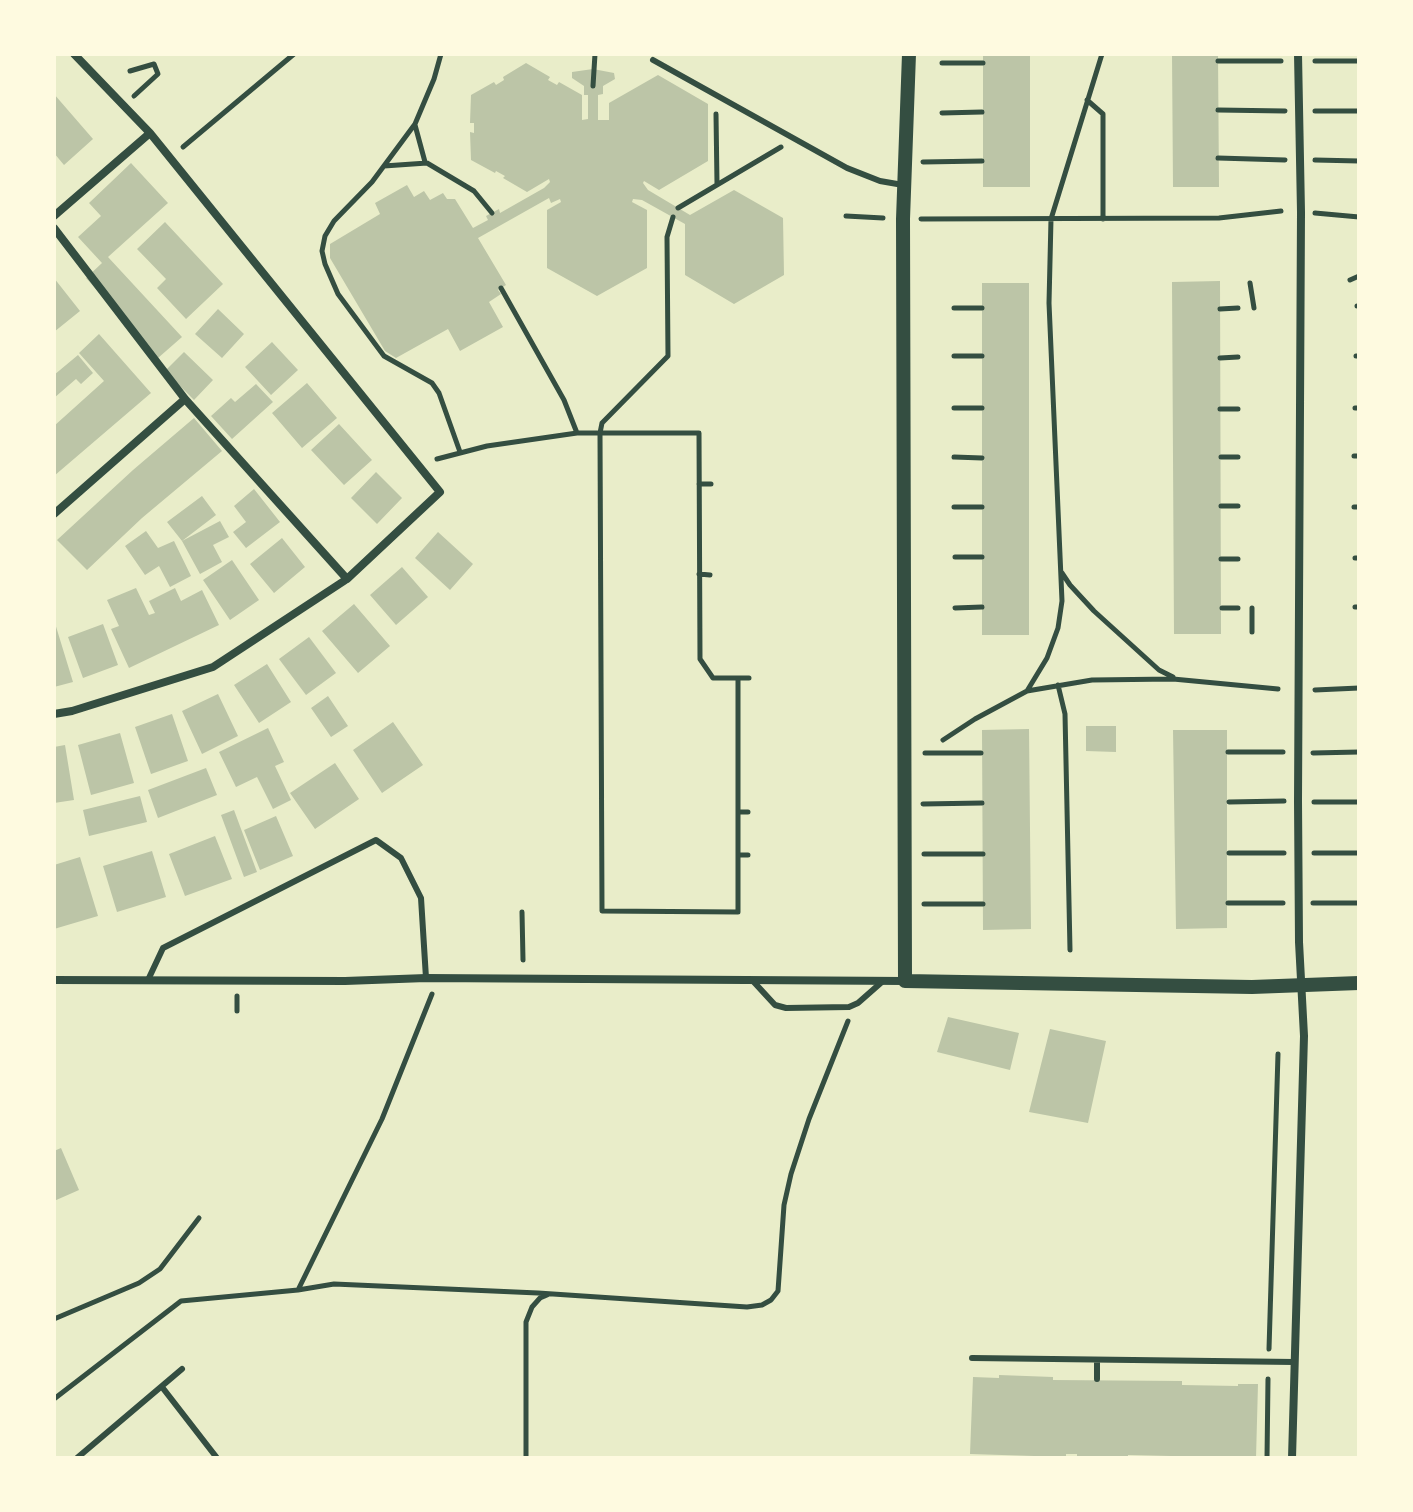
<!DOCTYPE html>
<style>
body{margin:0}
#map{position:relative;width:1413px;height:1512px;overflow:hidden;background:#e9edc9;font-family:Jost,sans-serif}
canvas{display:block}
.frame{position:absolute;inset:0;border:56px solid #fefae0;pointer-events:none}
</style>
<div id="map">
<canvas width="1413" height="1512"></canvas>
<div class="frame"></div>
</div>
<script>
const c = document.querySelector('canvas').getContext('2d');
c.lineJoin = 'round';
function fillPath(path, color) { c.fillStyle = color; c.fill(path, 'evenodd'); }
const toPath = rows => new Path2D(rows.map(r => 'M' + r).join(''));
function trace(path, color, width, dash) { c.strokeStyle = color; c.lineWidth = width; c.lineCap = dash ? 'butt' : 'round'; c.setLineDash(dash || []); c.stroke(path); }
fillPath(toPath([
 [983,54,1030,54,1030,187,983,187],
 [1172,54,1218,54,1219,187,1173,187],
 [526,63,550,77,548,80,557,85,559,82,582,95,582,120,588,119,588,95,584,95,584,86,572,78,572,72,593,69,614,73,615,79,603,86,603,94,598,95,598,120,609,120,609,103,658,75,708,104,708,161,659,190,644,181,643,183,648,190,690,215,734,190,783,218,784,275,734,304,685,275,685,224,642,200,633,199,632,202,647,210,647,268,597,296,547,268,547,210,561,202,560,199,551,203,549,198,478,238,506,285,498,290,501,294,489,302,503,327,460,351,448,329,396,358,385,351,330,258,330,244,380,214,375,203,407,185,414,197,424,191,430,200,443,193,447,199,455,199,473,228,488,220,486,216,499,209,500,213,544,188,550,182,549,179,527,192,503,178,505,176,496,171,495,173,471,160,470,132,474,133,474,123,470,123,471,95,494,82,496,85,504,80,503,77],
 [54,94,93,139,64,165,54,153],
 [131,163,168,203,108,257,182,337,158,358,86,278,102,263,78,237,101,216,89,203],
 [165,222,223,284,186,319,157,288,166,279,137,249],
 [54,278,80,311,54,332],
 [1220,281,1221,634,1174,634,1172,282],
 [982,283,1029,283,1029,635,982,635],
 [218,309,244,334,222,358,195,334],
 [99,334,151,393,54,476,54,426,104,381,79,353],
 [272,342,298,370,271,395,245,367],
 [184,352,213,380,194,400,165,371],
 [78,355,93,373,81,384,76,379,54,398,54,375],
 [307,383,337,418,302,448,272,413],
 [256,384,273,402,232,439,211,416,231,398,235,402],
 [194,418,222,451,142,518,87,570,57,540,133,470],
 [339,424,372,460,344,485,311,450],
 [376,472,402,498,377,524,351,498],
 [254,489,280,522,246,548,233,532,246,522,234,506],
 [202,496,216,515,182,541,220,521,229,537,213,545,222,562,200,574,182,541,167,522],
 [146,531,158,548,174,541,191,576,170,587,159,566,145,575,125,546],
 [438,532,473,564,450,590,415,558],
 [282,538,305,567,274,593,250,564],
 [232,560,259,600,230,620,203,580],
 [402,567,428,597,396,625,370,595],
 [136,588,149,615,155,613,149,601,175,588,181,601,202,590,219,625,129,668,111,629,119,626,107,600],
 [354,604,390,646,358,673,322,631],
 [54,620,73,682,54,687],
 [103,624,118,665,83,678,68,637],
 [309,637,336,673,306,695,279,659],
 [267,664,291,702,259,723,234,685],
 [218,694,238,736,202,754,182,711],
 [328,696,348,726,331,737,311,708],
 [172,714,188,761,151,774,135,727],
 [393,722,423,765,382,793,353,750],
 [1086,726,1116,726,1116,752,1086,751],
 [268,728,284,762,275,766,291,800,273,809,257,777,236,787,219,752],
 [1029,729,1031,929,983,930,982,730],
 [1173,730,1227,730,1227,928,1176,929],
 [120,733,134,783,91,795,78,745],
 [65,745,74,800,54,803,54,747],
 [335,763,359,799,315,829,290,793],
 [206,768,217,795,158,818,148,790],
 [140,796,147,822,89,836,83,810],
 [234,810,257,872,244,877,221,815],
 [276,816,293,856,260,870,244,830],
 [215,836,232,879,185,896,169,854],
 [152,851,166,897,117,912,103,866],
 [80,857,98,916,54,929,54,865],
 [948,1017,1019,1033,1010,1070,937,1052],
 [1050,1029,1106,1041,1088,1123,1029,1112],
 [61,1148,79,1190,54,1201,54,1151],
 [999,1375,1053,1377,1053,1380,1182,1381,1182,1385,1238,1386,1238,1384,1258,1384,1256,1458,1128,1455,1128,1458,1077,1458,1077,1454,1066,1454,1066,1457,970,1454,973,1377,999,1378]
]), '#bcc5a7');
trace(toPath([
 [441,54,434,79,415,124,372,182,334,221,325,236,322,251,325,264,338,294,384,356,432,383,439,393,460,452],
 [1218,61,1281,61],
 [1315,61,1359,61],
 [942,63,983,63],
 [130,71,154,64,158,74,134,96],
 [593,86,595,54],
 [1087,100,1103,114,1103,219],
 [1218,110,1285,111],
 [1315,111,1359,111],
 [942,113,982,112],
 [716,114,717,184],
 [415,125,425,162],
 [183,147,294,54],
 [1218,158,1285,160],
 [1315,160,1359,161],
 [923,162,982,161],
 [384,166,427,163,474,191,492,213],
 [678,208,781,147],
 [1315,213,1359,217],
 [846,216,883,218],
 [921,219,1219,218,1281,211],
 [1350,280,1359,276],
 [1250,283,1254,308],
 [501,288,564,400,577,433],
 [1357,306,1359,306],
 [954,308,982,308],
 [1220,309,1238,308],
 [954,356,982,356],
 [1356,356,1359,356],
 [1220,358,1238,357],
 [954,408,982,408],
 [1355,408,1359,408],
 [1220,409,1238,409],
 [1354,456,1359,456],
 [954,457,982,458],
 [1221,457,1238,457],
 [437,459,487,446,577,433,699,433,700,659,713,678,738,678,738,912,602,911,600,433,602,423,668,356,667,237,673,217],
 [699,484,711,484],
 [1221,506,1238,506],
 [954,507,982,507],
 [1354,507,1359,507],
 [955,557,982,557],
 [1355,558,1359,558],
 [1221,559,1238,559],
 [1062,573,1070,585,1094,611,1159,670,1173,677],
 [699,574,710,575],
 [1355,607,1359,607],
 [955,608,982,607],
 [1222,608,1238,608],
 [1252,632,1252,608],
 [738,678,749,678],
 [1058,685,1065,714,1070,950],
 [1315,690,1359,688],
 [1027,691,1047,658,1058,628,1062,601,1049,303,1051,219,1102,54],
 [943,740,975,719,1027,691,1092,680,1173,679,1278,689],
 [1228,752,1283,752],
 [925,753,981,753],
 [1313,753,1359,752],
 [1229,802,1284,801],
 [1314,802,1359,802],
 [923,804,982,803],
 [738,812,748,812],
 [1229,853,1284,853],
 [1314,853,1359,853],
 [924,854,983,854],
 [738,855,748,855],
 [1228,903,1283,903],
 [1313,903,1359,903],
 [924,904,983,904],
 [522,912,523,960],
 [237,996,237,1011],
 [298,1290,334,1284,538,1293,747,1307,762,1305,771,1300,778,1291,784,1205,791,1174,809,1119,848,1021],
 [54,1319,139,1283,160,1269,199,1218],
 [1269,1349,1278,1054],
 [54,1399,181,1301,298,1290,382,1119,432,994],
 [526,1458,526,1322,532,1307,540,1298,547,1295],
 [1267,1458,1268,1379]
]), '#344e41', 5);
trace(toPath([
 [653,60,847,168,880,181,903,185],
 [148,980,163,948,376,840,401,858,421,898,426,978],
 [752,980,775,1005,786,1008,849,1007,858,1003,883,981],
 [972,1358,1294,1362],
 [1097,1379,1097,1360],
 [162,1387,217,1458],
 [77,1458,182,1369]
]), '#344e41', 6);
trace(toPath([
 [54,216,150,133],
 [54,228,185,399,347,579],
 [54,514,185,399],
 [54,714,72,711,213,667,347,579,440,492,150,133,74,54],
 [54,980,345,981,426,978,905,981],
 [1292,1458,1304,1036,1299,942,1298,801,1301,212,1298,54]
]), '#344e41', 8);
trace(toPath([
 [909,54,903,219,905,981,1252,987,1359,983]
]), '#344e41', 14);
</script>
